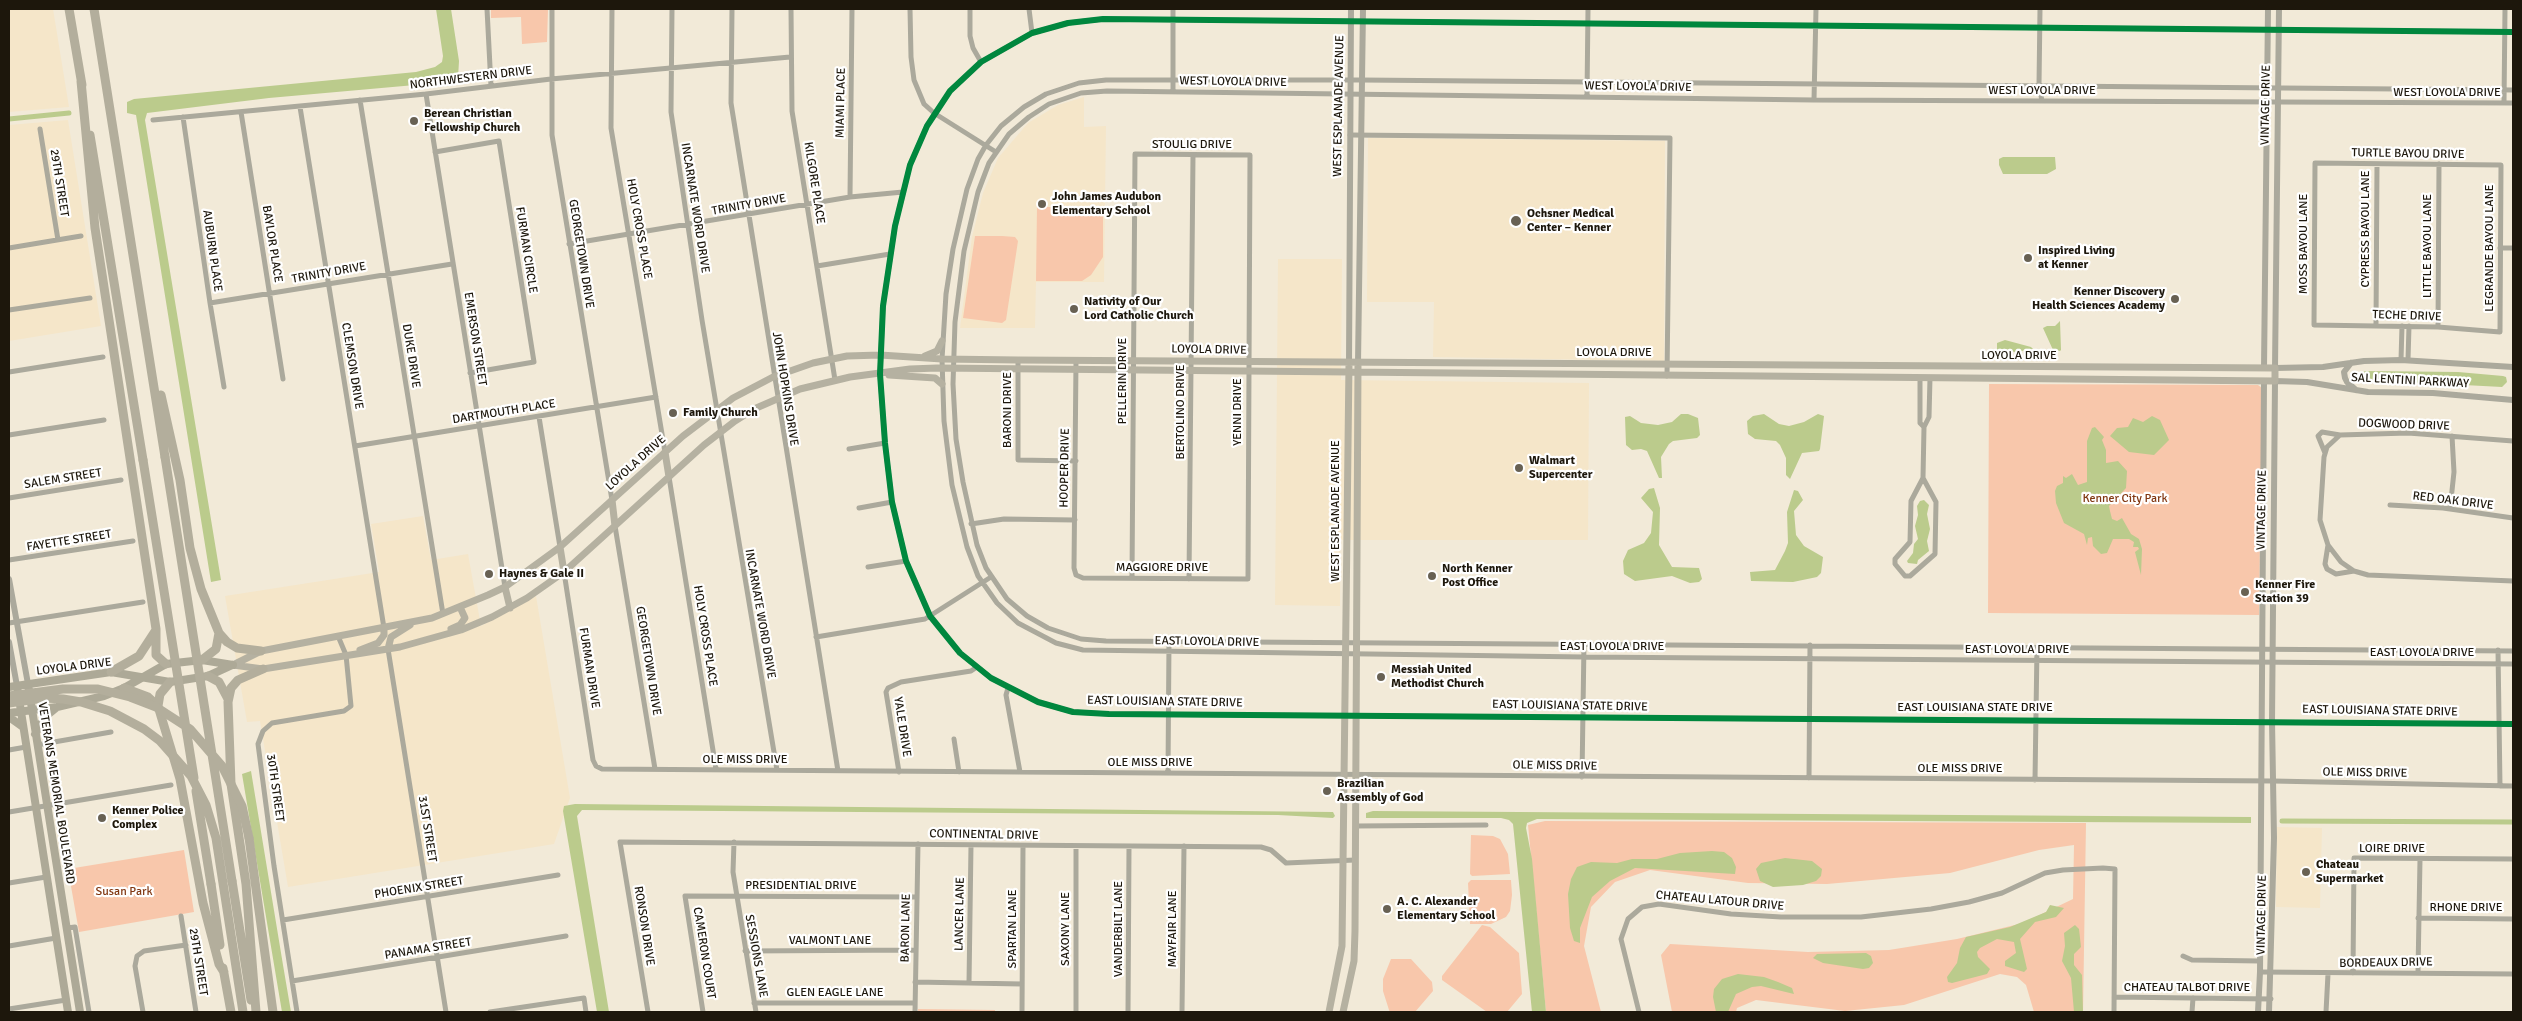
<!DOCTYPE html>
<meta charset="utf-8">
<style>
body{margin:0}
#map{position:relative;width:2522px;height:1021px;overflow:hidden;background:#f2ead8;font-family:Signika,sans-serif}
canvas{display:block}
.frame{position:absolute;inset:0;border:10px solid #1d170c;pointer-events:none}
</style>
<div id="map">
<canvas width="2522" height="1021"></canvas>
<div class="frame"></div>
</div>
<script>
const c = document.querySelector('canvas').getContext('2d');
c.lineJoin = 'round';
function fillPath(path, color) { c.fillStyle = color; c.fill(path, 'evenodd'); }
const toPath = rows => new Path2D(rows.map(r => 'M' + r).join(''));
function trace(path, color, width, dash) { c.strokeStyle = color; c.lineWidth = width; c.lineCap = dash ? 'butt' : 'round'; c.setLineDash(dash || []); c.stroke(path); }
function write(font, color, halo, rows, align = 'center') {
  c.font = font + ' Signika,sans-serif'; c.lineWidth = 4.5; c.setLineDash([]); c.textBaseline = 'middle'; c.strokeStyle = halo; c.fillStyle = color; for (const [text, x, y, turn = 0] of rows) {
    c.save(); c.translate(x, y); c.rotate((+turn || 0) * Math.PI / 180); c.textAlign = isNaN(turn) ? turn : align; if (halo) c.strokeText(text, 0, 0); c.fillText(text, 0, 0); c.restore();
  }
}
fillPath(toPath([
 [9,9,53,9,69,107,9,112],
 [1084,97,1084,127,1106,126,1104,282,1036,282,1035,328,960,328,972,237,983,193,998,158,1028,123,1058,105],
 [68,120,101,326,9,341,9,125],
 [1368,138,1665,141,1664,361,1433,357,1434,302,1367,302],
 [1278,259,1342,259,1341,380,1589,383,1588,540,1340,540,1340,606,1275,605],
 [423,516,431,560,468,554,481,626,536,596,570,798,554,844,288,887,260,721,247,722,225,596,379,572,371,524],
 [2277,827,2322,828,2320,908,2276,907]
]), '#f5e6c9');
fillPath(toPath([
 [491,9,548,9,547,42,522,44,521,17,491,18],
 [1037,207,1103,207,1103,257,1091,275,1082,281,1036,281],
 [975,236,1002,236,1015,237,1018,241,1006,320,1002,323,963,318],
 [1989,384,2258,385,2262,388,2259,615,1988,613],
 [1545,821,2086,823,2083,1012,2034,1012,2026,985,2017,977,2000,974,1904,1005,1845,1011,1756,1000,1737,1008,1736,1012,1672,1012,1661,955,1670,944,1808,952,1889,950,1957,939,2023,923,2073,899,2074,845,2039,850,1950,873,1827,884,1748,883,1650,870,1615,882,1591,907,1584,946,1601,1012,1546,1012,1528,825],
 [1471,835,1493,836,1500,839,1508,854,1510,874,1472,876,1470,874],
 [184,850,194,912,79,932,68,869],
 [1471,880,1511,880,1512,895,1510,911,1506,917,1491,924,1470,924,1468,883],
 [1482,925,1490,927,1519,953,1522,994,1507,1012,1487,1012,1442,980,1442,976],
 [1391,959,1411,959,1432,982,1433,991,1415,1012,1390,1012,1389,1010,1383,991,1383,979],
 [918,1009,995,1010,995,1012,918,1012]
]), '#f8c7ab');
fillPath(toPath([
 [436,9,451,9,459,61,458,78,415,85,269,98,147,113,145,120,221,580,211,582,136,115,127,113,127,102,134,99,416,72,435,67,442,62,443,56],
 [2003,157,2055,157,2056,169,2047,174,2003,174,1999,165,1999,159],
 [2060,321,2061,350,2060,351,2053,350,2043,328,2047,326,2055,326],
 [2005,340,2031,347,2033,349,2016,352,1997,350,1997,343],
 [2365,371,2458,372,2503,376,2506,377,2507,382,2502,387,2369,380,2362,379,2362,373],
 [1681,414,1688,414,1698,418,1700,435,1697,438,1673,441,1669,444,1661,457,1662,478,1659,478,1647,451,1641,449,1632,450,1626,445,1625,417,1630,416,1641,423,1658,425,1672,422],
 [1764,414,1779,424,1789,426,1804,422,1818,414,1824,416,1820,449,1819,451,1802,453,1790,479,1786,475,1786,458,1780,445,1776,441,1755,439,1748,434,1747,421,1753,416],
 [2152,416,2160,420,2169,440,2154,455,2129,452,2110,436,2117,428,2128,427,2133,418,2143,422],
 [2095,427,2104,437,2102,440,2106,450,2106,463,2118,461,2127,471,2126,488,2109,506,2110,511,2112,519,2117,521,2122,518,2131,534,2139,539,2142,549,2141,575,2135,552,2139,549,2138,547,2133,547,2134,542,2129,539,2113,539,2107,553,2101,554,2093,546,2092,537,2088,538,2087,545,2084,534,2064,523,2056,503,2055,491,2057,486,2063,483,2063,476,2066,478,2072,474,2078,485,2087,482,2087,441,2092,428],
 [1654,488,1660,508,1659,545,1672,567,1699,568,1702,579,1699,582,1690,583,1672,576,1635,581,1624,574,1623,561,1628,550,1644,543,1651,533,1653,512,1641,498,1649,489],
 [1794,490,1798,491,1803,500,1794,511,1796,535,1804,546,1823,557,1821,573,1817,577,1793,582,1751,581,1750,572,1775,570,1785,551,1788,543,1787,512],
 [1924,500,1929,505,1927,514,1930,529,1927,541,1929,551,1918,560,1917,564,1908,563,1907,561,1913,553,1914,544,1918,539,1915,526,1918,515,1917,506,1920,501],
 [251,771,283,965,291,1012,282,1012,242,774],
 [575,804,1333,812,1335,816,1333,818,1278,815,582,810,577,816,609,1012,597,1012,563,811,564,806],
 [1373,811,2251,817,2251,823,1537,819,1527,823,1526,828,1532,859,1546,1012,1532,1012,1513,824,1509,820,1501,818,1366,818,1366,813],
 [1712,851,1724,852,1732,858,1736,867,1735,874,1635,868,1610,881,1592,897,1580,928,1580,943,1574,941,1570,928,1568,894,1571,879,1577,867,1591,862,1617,863,1632,859,1657,859,1680,853],
 [1785,858,1812,861,1822,869,1821,876,1816,881,1803,885,1773,887,1760,881,1756,869,1761,863],
 [2050,905,2064,908,2056,917,2035,922,2020,939,2027,969,2024,972,2005,966,2005,961,2016,953,2014,942,1997,939,1980,948,1977,952,1978,957,1990,969,1987,974,1952,983,1948,982,1947,977,1957,963,1960,948,1966,937,2010,927,2046,912],
 [2075,925,2079,929,2081,947,2074,954,2074,965,2082,975,2083,1012,2074,1012,2071,978,2062,961,2065,946,2064,933],
 [1866,953,1871,956,1873,963,1869,968,1863,969,1823,963,1813,958,1817,954],
 [1738,974,1764,977,1778,982,1792,988,1794,994,1761,986,1752,987,1736,994,1728,1012,1716,1012,1713,997,1714,989,1722,979]
]), '#bbcb8c');
trace(toPath([
 [9,119,69,113],
 [2282,821,2513,822]
]), '#bbcb8c', 5);
trace(toPath([
 [487,9,491,86],
 [552,9,552,135,612,500],
 [612,9,611,128,665,452],
 [672,9,671,112,702,320,777,770],
 [732,9,731,103,838,771],
 [791,9,792,111,835,380],
 [910,9,911,57,914,80,924,104,934,113,996,152],
 [970,9,970,36,973,48,981,62],
 [1029,9,1032,33],
 [1173,9,1173,91],
 [2040,9,2039,85,2042,101],
 [2513,32,1103,19,1068,23,1032,33,981,62,950,91,927,126,910,165,895,226,883,306,880,374,885,443,892,502,906,561,930,616,960,653,991,678,1038,702,1073,712,1109,714,2513,724],
 [2513,90,1361,80,1106,80,1079,83,1046,94,1024,107,1001,126,986,145,978,159,967,189,953,249,946,294,942,359,944,421,952,485,967,547,978,576,997,603,1018,623,1056,643,1083,650,1584,657,2513,664],
 [426,94,505,587],
 [1587,96,1588,9],
 [360,100,443,614],
 [1814,100,1816,9],
 [2504,103,2505,9],
 [2513,103,1814,100,1107,91,1081,93,1049,104,1029,117,1009,134,989,163,978,192,964,251,955,322,953,384,956,439,963,482,977,545,986,568,1007,599,1027,616,1048,628,1081,639,1106,641,2513,651],
 [300,107,384,628],
 [241,112,283,379],
 [183,117,210,303,224,387],
 [153,120,426,94,551,79,790,57],
 [40,129,58,240],
 [1350,135,1670,138,1667,376],
 [435,152,499,141,534,362,470,373],
 [2315,163,2501,165,2500,332,2438,327,2314,325,2315,163],
 [850,197,852,9],
 [569,244,850,197,903,192],
 [9,248,81,236],
 [2500,248,2513,248],
 [817,266,890,254],
 [210,303,452,264],
 [9,310,90,298],
 [2376,325,2377,164],
 [2438,327,2439,164],
 [1018,360,1018,460,1076,461],
 [2401,360,2402,326],
 [2408,360,2409,326],
 [1076,361,1074,568,1076,575,1083,578,1248,579,1250,155,1135,154,1132,578],
 [9,372,103,357],
 [1920,378,1920,423,1924,427],
 [539,417,560,547],
 [9,435,104,420],
 [2513,441,2408,433,2340,435,2327,447,2324,457,2320,520,2328,545,2341,562,2354,571,2368,575,2513,581],
 [355,446,656,397],
 [849,449,885,443],
 [2325,453,2318,436,2322,432,2340,435],
 [669,477,716,769],
 [1923,478,1936,502,1935,554,1910,576,1905,576,1895,564,1895,559,1910,542,1911,501,1923,478,1924,427,1929,417,1930,378],
 [9,498,121,480],
 [2390,505,2443,508,2513,518],
 [859,508,892,502],
 [2450,509,2454,472,2452,436],
 [971,524,1004,519,1075,520],
 [615,526,655,769],
 [2328,545,2325,564,2327,569,2336,574,2354,571],
 [9,560,133,541],
 [868,567,906,561],
 [564,572,593,760,596,766,602,769,2273,781,2513,786],
 [1189,579,1193,155],
 [9,623,143,602],
 [816,637,925,619,991,577],
 [388,649,446,1012],
 [2498,650,2500,786],
 [1008,688,1006,695,1020,772],
 [954,739,959,772],
 [37,745,111,732],
 [9,750,26,747],
 [899,772,886,692,888,688,901,682,971,671,977,667],
 [1168,773,1169,641],
 [1582,777,1584,643],
 [1809,778,1810,645],
 [2035,780,2037,647],
 [9,812,171,785],
 [1356,826,1486,825],
 [734,842,733,872,756,1012],
 [1076,846,1076,1012],
 [9,883,46,877],
 [181,916,196,1012],
 [2418,918,2513,919],
 [283,920,558,875],
 [67,928,75,927,89,1012],
 [9,946,56,938],
 [745,951,915,950],
 [2183,956,2192,960,2260,961],
 [2260,972,2513,974],
 [2418,972,2420,859],
 [2353,973,2354,858,2513,859],
 [292,981,566,936],
 [915,982,1022,984],
 [969,983,971,845],
 [2114,997,2271,999],
 [754,1003,915,1003],
 [9,1009,66,1000],
 [143,1012,135,966,137,956,144,951,186,945],
 [297,1012,274,866,258,744,263,731,272,723,344,711,351,706,346,655,338,636],
 [490,1012,584,998,586,1012],
 [648,1012,620,842,1261,847,1271,850,1286,863,1355,860],
 [703,1012,685,896,917,897],
 [915,1012,918,844],
 [1022,1012,1023,846],
 [1128,1012,1129,846],
 [1182,1012,1184,846],
 [1639,1012,1621,939,1628,919,1642,907,1659,904,1731,914,1781,917,1861,917,1931,909,1969,902,2002,893,2045,873,2063,870,2103,868,2115,869,2114,1012],
 [2192,1012,2193,998],
 [2326,1012,2328,974]
]), '#aba99c', 5);
trace(toPath([
 [2279,9,2275,368,2323,367,2364,361,2401,360,2513,367],
 [1349,363,1351,9],
 [1358,363,1363,9],
 [2351,363,2344,372,2345,378,2347,382,2356,390],
 [2264,368,2268,9],
 [9,579,28,684],
 [9,642,17,686],
 [2258,1012,2260,972,2264,381],
 [2269,1012,2274,838,2272,721,2275,381,2307,382,2368,392,2433,393,2513,400]
]), '#aba99c', 6);
trace(toPath([
 [880,355,942,359,1018,360,2275,368,2275,381,937,368,910,369,850,377,800,389,754,409,735,421,704,445,564,572,527,598,492,617,461,630,400,647,263,669,233,665,261,651,432,618,488,595,505,587,560,547,683,436,733,398,773,377,813,363,847,356,880,355],
 [925,356,937,351,942,341],
 [889,375,935,378,942,384],
 [665,452,669,477],
 [612,500,615,526],
 [560,547,564,572],
 [505,587,510,608],
 [451,629,460,625,465,618,460,607],
 [388,649,391,637,410,625],
 [360,650,378,643,384,635,384,628],
 [1329,1012,1342,946,1349,363],
 [1343,1012,1354,961,1355,931,1358,363]
]), '#b5b1a1', 7);
trace(toPath([
 [28,684,80,1012],
 [17,686,68,1012],
 [9,687,111,672,170,682,208,676,232,665],
 [9,713,57,707,104,696,124,688,166,664,202,660,233,665],
 [9,717,23,727],
 [35,734,45,717,56,708]
]), '#ada997', 8);
trace(toPath([
 [69,9,82,85],
 [94,9,165,457],
 [81,81,95,228,156,629,156,655,166,664],
 [90,135,143,460],
 [161,395,180,480,190,548,201,589,219,633,227,642,237,648,261,651],
 [202,660,216,649,219,633],
 [111,672,139,656,156,630],
 [208,676,219,682,228,699],
 [170,682,160,694,158,706,180,779,203,903,219,964,224,972],
 [124,688,148,697,158,706],
 [249,838,273,1012],
 [232,881,251,1000],
 [211,884,220,945],
 [223,968,231,1012],
 [256,1012,246,884,231,784,228,702,231,688,238,680,263,669]
]), '#b3ae9c', 9);
trace(toPath([
 [165,457,232,881],
 [143,460,194,778],
 [9,696,63,689,98,689,130,697,156,707,190,729,222,766,242,806,249,838],
 [9,703,44,698,63,699,81,702,110,711,144,729,160,741,191,776,206,805,216,838,243,1012],
 [196,791,211,884]
]), '#b3ae9c', 9);
trace(toPath([
 [2513,32,1103,19,1068,23,1032,33,981,62,950,91,927,126,910,165,895,226,883,306,880,374,885,443,892,502,906,561,930,616,960,653,991,678,1038,702,1073,712,1109,714,2513,724]
]), '#00873e', 6);
for (const [x, y, r, color] of [
 [414,121,5,"#686153"],
 [1042,204,5,"#686153"],
 [1516,221,6,"#686153"],
 [2028,258,5,"#686153"],
 [2175,299,5,"#686153"],
 [1074,309,5,"#686153"],
 [673,413,5,"#686153"],
 [1519,468,5,"#686153"],
 [489,574,5,"#686153"],
 [1432,576,5,"#686153"],
 [2245,592,5,"#686153"],
 [1381,677,5,"#686153"],
 [1327,791,5,"#686153"],
 [102,818,5,"#686153"],
 [2306,872,5,"#686153"],
 [1387,909,5,"#686153"]
]) { const dot = new Path2D(); dot.arc(x, y, r, 0, 2 * Math.PI); c.fillStyle = color; c.fill(dot); trace(dot, '#fff', 2); }
write('12px', '#1d170c', '#fff', [
 ["NORTHWESTERN DRIVE",471,78,-7],
 ["WEST LOYOLA DRIVE",1233,82,1],
 ["WEST LOYOLA DRIVE",1638,87,1],
 ["WEST LOYOLA DRIVE",2042,91],
 ["WEST LOYOLA DRIVE",2447,93],
 ["MIAMI PLACE",841,103,-89],
 ["VINTAGE DRIVE",2266,105,-89],
 ["WEST ESPLANADE AVENUE",1339,106,-89],
 ["STOULIG DRIVE",1192,145],
 ["TURTLE BAYOU DRIVE",2408,154,1],
 ["29TH STREET",59,183,81],
 ["KILGORE PLACE",814,183,81],
 ["TRINITY DRIVE",749,205,-10],
 ["INCARNATE WORD DRIVE",695,208,81],
 ["HOLY CROSS PLACE",639,229,80],
 ["CYPRESS BAYOU LANE",2366,229,-90],
 ["BAYLOR PLACE",272,244,81],
 ["MOSS BAYOU LANE",2304,244,-90],
 ["LITTLE BAYOU LANE",2428,246,-90],
 ["LEGRANDE BAYOU LANE",2490,248,-90],
 ["FURMAN CIRCLE",526,250,81],
 ["AUBURN PLACE",212,251,82],
 ["GEORGETOWN DRIVE",581,254,81],
 ["TRINITY DRIVE",329,273,-10],
 ["TECHE DRIVE",2407,316,2],
 ["EMERSON STREET",475,339,81],
 ["LOYOLA DRIVE",1209,350,1],
 ["LOYOLA DRIVE",1614,353],
 ["DUKE DRIVE",411,356,81],
 ["LOYOLA DRIVE",2019,356],
 ["CLEMSON DRIVE",352,366,81],
 ["PELLERIN DRIVE",1123,381,-90],
 ["SAL LENTINI PARKWAY",2410,381,3],
 ["JOHN HOPKINS DRIVE",785,389,81],
 ["BARONI DRIVE",1008,410,-90],
 ["DARTMOUTH PLACE",504,412,-9],
 ["BERTOLINO DRIVE",1181,412,-90],
 ["YENNI DRIVE",1238,412,-90],
 ["DOGWOOD DRIVE",2404,425,2],
 ["LOYOLA DRIVE",636,463,-42],
 ["HOOPER DRIVE",1065,468,-89],
 ["SALEM STREET",63,479,-9],
 ["RED OAK DRIVE",2453,501,7],
 ["VINTAGE DRIVE",2262,510,-89],
 ["WEST ESPLANADE AVENUE",1336,511,-90],
 ["FAYETTE STREET",69,541,-9],
 ["MAGGIORE DRIVE",1162,568],
 ["INCARNATE WORD DRIVE",760,614,80],
 ["HOLY CROSS PLACE",705,636,81],
 ["EAST LOYOLA DRIVE",1207,642,1],
 ["EAST LOYOLA DRIVE",1612,647],
 ["EAST LOYOLA DRIVE",2017,650],
 ["EAST LOYOLA DRIVE",2422,653],
 ["GEORGETOWN DRIVE",648,661,81],
 ["LOYOLA DRIVE",74,667,-7],
 ["FURMAN DRIVE",589,668,81],
 ["EAST LOUISIANA STATE DRIVE",1165,702,1],
 ["EAST LOUISIANA STATE DRIVE",1570,706,1],
 ["EAST LOUISIANA STATE DRIVE",1975,708],
 ["EAST LOUISIANA STATE DRIVE",2380,711,1],
 ["YALE DRIVE",902,727,81],
 ["OLE MISS DRIVE",745,760],
 ["OLE MISS DRIVE",1150,763],
 ["OLE MISS DRIVE",1555,766,1],
 ["OLE MISS DRIVE",1960,769],
 ["OLE MISS DRIVE",2365,773,1],
 ["30TH STREET",275,788,82],
 ["VETERANS MEMORIAL BOULEVARD",56,793,81],
 ["31ST STREET",427,829,81],
 ["CONTINENTAL DRIVE",984,835,1],
 ["LOIRE DRIVE",2392,849],
 ["PRESIDENTIAL DRIVE",801,886],
 ["PHOENIX STREET",419,888,-9],
 ["CHATEAU LATOUR DRIVE",1720,901,5],
 ["RHONE DRIVE",2466,908],
 ["LANCER LANE",960,914,-89],
 ["VINTAGE DRIVE",2262,915,-89],
 ["RONSON DRIVE",644,926,81],
 ["BARON LANE",906,928,-89],
 ["SPARTAN LANE",1013,929,-90],
 ["SAXONY LANE",1066,929,-90],
 ["VANDERBILT LANE",1119,929,-90],
 ["MAYFAIR LANE",1173,929,-90],
 ["VALMONT LANE",830,941],
 ["PANAMA STREET",428,949,-9],
 ["CAMERON COURT",704,953,81],
 ["SESSIONS LANE",756,956,80],
 ["29TH STREET",198,962,81],
 ["BORDEAUX DRIVE",2386,963,-1],
 ["CHATEAU TALBOT DRIVE",2187,988],
 ["GLEN EAGLE LANE",835,993]
]);
write('bold 12px', '#1d170c', '#fff', [
 ["Berean Christian",424,114],
 ["Fellowship Church",424,128],
 ["John James Audubon",1052,197],
 ["Elementary School",1052,211],
 ["Ochsner Medical",1527,214],
 ["Center – Kenner",1527,228],
 ["Inspired Living",2038,251],
 ["at Kenner",2038,265],
 ["Kenner Discovery",2165,292,"right"],
 ["Health Sciences Academy",2165,306,"right"],
 ["Nativity of Our",1084,302],
 ["Lord Catholic Church",1084,316],
 ["Family Church",683,413],
 ["Walmart",1529,461],
 ["Supercenter",1529,475],
 ["North Kenner",1442,569],
 ["Post Office",1442,583],
 ["Haynes & Gale II",499,574],
 ["Kenner Fire",2255,585],
 ["Station 39",2255,599],
 ["Messiah United",1391,670],
 ["Methodist Church",1391,684],
 ["Brazilian",1337,784],
 ["Assembly of God",1337,798],
 ["Kenner Police",112,811],
 ["Complex",112,825],
 ["Chateau",2316,865],
 ["Supermarket",2316,879],
 ["A. C. Alexander",1397,902],
 ["Elementary School",1397,916]
], 'left');
write('12px', '#813711', '#fff', [
 ["Kenner City Park",2125,499],
 ["Susan Park",124,892]
]);
</script>
